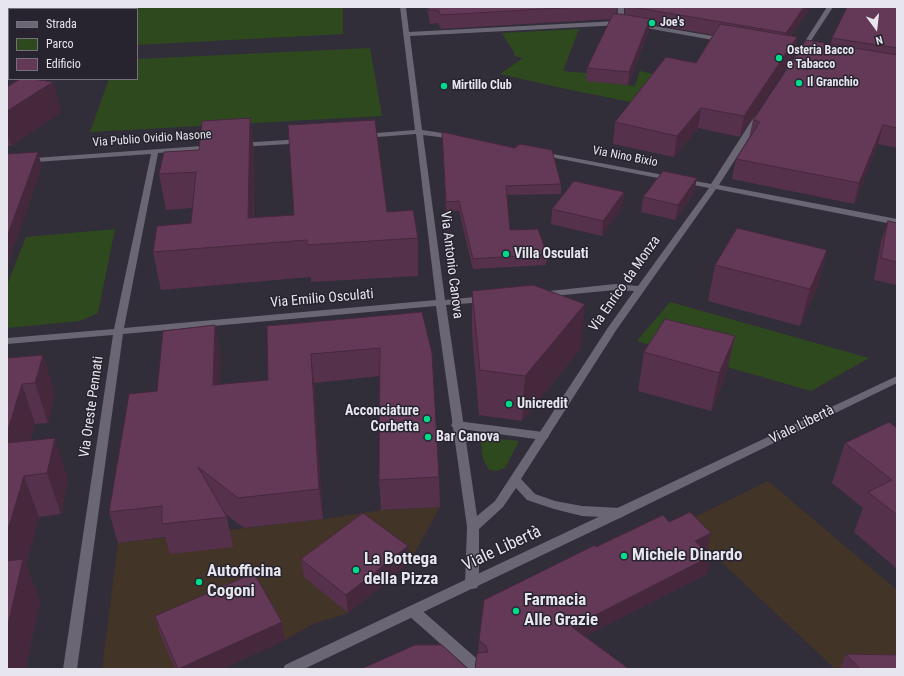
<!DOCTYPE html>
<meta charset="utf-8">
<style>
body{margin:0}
#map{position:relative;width:904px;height:676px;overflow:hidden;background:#312d39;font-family:"Roboto Condensed",sans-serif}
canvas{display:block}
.frame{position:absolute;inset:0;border:8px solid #e7e5ed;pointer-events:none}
.legend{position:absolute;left:8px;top:8px;width:130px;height:72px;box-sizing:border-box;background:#27242f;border:1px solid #74717b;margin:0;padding:5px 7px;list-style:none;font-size:12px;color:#e7e5ed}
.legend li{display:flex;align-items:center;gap:8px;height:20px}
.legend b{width:20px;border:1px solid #74717b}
.north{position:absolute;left:856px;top:8px;width:40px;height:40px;-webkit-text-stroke:3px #27242f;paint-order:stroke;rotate:165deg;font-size:11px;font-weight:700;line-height:16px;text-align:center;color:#e7e5ed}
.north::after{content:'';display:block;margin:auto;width:14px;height:18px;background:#e7e5ed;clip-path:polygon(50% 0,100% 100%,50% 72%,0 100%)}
</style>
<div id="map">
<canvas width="904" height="676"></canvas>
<div class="frame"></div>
<ul class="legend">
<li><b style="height:5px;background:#6a6674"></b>Strada</li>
<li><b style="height:11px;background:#2f491f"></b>Parco</li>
<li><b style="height:11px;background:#643957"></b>Edificio</li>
</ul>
<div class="north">N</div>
</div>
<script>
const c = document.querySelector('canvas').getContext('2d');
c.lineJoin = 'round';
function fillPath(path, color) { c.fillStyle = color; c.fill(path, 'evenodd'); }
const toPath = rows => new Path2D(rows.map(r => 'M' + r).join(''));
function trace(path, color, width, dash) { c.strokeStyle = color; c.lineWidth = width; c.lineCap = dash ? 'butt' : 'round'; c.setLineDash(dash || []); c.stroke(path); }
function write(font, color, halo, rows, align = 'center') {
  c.font = font + ' "Roboto Condensed",sans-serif'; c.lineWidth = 3; c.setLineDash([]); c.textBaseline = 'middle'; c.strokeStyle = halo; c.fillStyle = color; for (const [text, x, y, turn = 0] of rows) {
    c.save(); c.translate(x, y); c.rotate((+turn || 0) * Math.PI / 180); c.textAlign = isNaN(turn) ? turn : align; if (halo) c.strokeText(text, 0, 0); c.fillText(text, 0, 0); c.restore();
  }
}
fillPath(toPath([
 [768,481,897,590,897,669,835,669,681,524],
 [440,507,409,563,348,613,313,624,285,640,222,669,102,669,118,543,323,519,381,510]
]), '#433428');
fillPath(toPath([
 [140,7,343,7,343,34,137,45,136,9],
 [579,29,563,71,595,74,593,81,635,86,640,71,653,74,640,104,566,89,500,74,523,58,514,56,515,54,502,33],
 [370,48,382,116,90,132,109,79,137,79,137,59],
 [115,229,98,313,80,321,7,328,7,285,26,237],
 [670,302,869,358,811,391,637,341],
 [480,437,519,441,505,468,496,471,489,470,483,459]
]), '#2f491f');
fillPath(toPath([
 [457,421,543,432,547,433,549,436,547,439,543,440,453,428,451,425,453,422,457,421]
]), '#6a6674');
fillPath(toPath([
 [400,7,406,7,409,32,617,21,618,7,624,7,624,23,621,25,410,36,422,130,455,135,459,137,455,139,423,135,445,300,485,296,490,299,485,302,446,305,477,516,495,501,607,329,634,291,615,290,543,297,538,294,540,292,615,284,638,286,709,188,540,155,536,153,537,151,711,184,754,117,758,115,762,117,719,185,897,219,897,225,716,189,617,329,521,479,535,494,555,501,582,506,620,508,624,510,626,513,624,516,620,518,582,516,554,509,527,500,516,488,503,507,479,529,479,584,477,588,472,589,467,588,465,584,467,527,436,306,123,334,77,669,63,669,113,335,7,344,7,338,114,329,151,154,7,164,7,160,215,145,216,147,212,149,158,153,124,328,436,300,416,134,364,138,360,136,364,134,415,130,400,7],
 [827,7,833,7,803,53,799,53,798,52,827,7],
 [637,23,724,38,727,40,724,42,635,26,635,24,637,23],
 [302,139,306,141,305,143,240,147,236,145,240,143,302,139],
 [413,605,418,607,484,665,486,669,469,669,408,615,406,611,408,607,413,605]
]), '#6a6674');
fillPath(toPath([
 [897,376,897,383,624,516,304,669,283,669,285,665,897,376]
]), '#6a6674');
const rail = toPath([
 [102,9,106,7],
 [114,9,117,7],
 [7,64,9,63],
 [7,78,9,76]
]);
trace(rail, '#c3c0c9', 3);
trace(rail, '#27242f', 2, [5.5]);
fillPath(toPath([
 [45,7,88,7,85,9,51,9],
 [427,7,617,7,616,14,625,14,625,7,811,7,791,36,797,37,793,56,740,137,698,128,674,157,613,144,615,122,696,63,713,35,650,24,649,30,628,85,586,81,587,68,611,19,441,29,438,23,430,24],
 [897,7,897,148,878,144,854,204,732,179,736,159,749,138,753,120,831,44,832,38],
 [7,87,61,112,11,146,7,146],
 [250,118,254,152,254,217,387,212,418,238,418,276,311,282,311,277,161,290,153,252,191,223,192,208,166,210,159,174],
 [442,132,561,184,561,194,507,195,510,230,547,254,546,265,473,269,459,211,446,212],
 [624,192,622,207,602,236,551,224,552,209],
 [694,193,675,220,641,212,643,197],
 [888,221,897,223,897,285,874,280,881,242],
 [827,250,818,286,800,326,708,301,715,265],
 [472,291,581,348,522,421,479,415,472,334],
 [422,312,439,477,440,507,381,510,379,480,380,376,314,383,323,519,244,528,224,513,227,517,233,547,170,554,165,537,118,543,109,512,157,391,215,325,220,354,219,385,268,380,267,326],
 [735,336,726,375,711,411,638,391,644,352],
 [43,355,55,394,48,423,35,424,30,441,68,479,61,514,39,517,26,565,40,601,26,667,7,358],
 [897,428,897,569,854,532,863,508,832,483,845,443],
 [669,522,711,533,707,551,706,551,707,574,585,636,629,669,478,653,479,640,596,547],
 [301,559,409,563,348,613,304,577],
 [155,616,282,622,285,640,222,669,175,669,160,634],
 [846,654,897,669,840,669]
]), '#56314b');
fillPath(toPath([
 [8,7,40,7,36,9,9,9,9,24,7,25,7,8],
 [65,7,88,7,85,9,66,9],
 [804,7,811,7,783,47,786,33],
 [650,19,649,30,628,85,629,72],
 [797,37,793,56,740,137,744,116],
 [53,82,61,112,11,146,7,134,7,111],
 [701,108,698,128,674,157,677,136],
 [250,118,254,152,253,244,248,218],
 [883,125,878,144,854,204,859,183],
 [38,152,42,167,7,267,7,237],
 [697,178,694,193,675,220,678,205],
 [624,192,622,207,602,236,603,221],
 [827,250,818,286,800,326,810,289],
 [585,304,581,348,522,421,525,376],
 [215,325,220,354,219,414,213,385],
 [735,336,726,375,711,411,719,373],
 [311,354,314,383,323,519,319,489],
 [43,355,55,394,48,423,35,383],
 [22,384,35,424,19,484,7,452,7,433],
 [55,438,68,479,61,514,47,473],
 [24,476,39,517,26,565,40,601,26,667,25,669,7,669,7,533],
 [711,533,707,551,691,558,695,541],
 [408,546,409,563,348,613,346,595],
 [711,556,707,574,569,644,572,627],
 [282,622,285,640,222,669,179,669]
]), '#46283d');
const building = toPath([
 [429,7,577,7,441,15,438,10,429,10,429,7],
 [632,7,804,7,786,33,632,7],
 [847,7,897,7,897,48,832,38,847,7],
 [613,14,621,14,650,19,629,72,587,68,613,14],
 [720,24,797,37,744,116,701,108,677,136,615,122,666,57,696,63,720,24],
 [806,40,897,55,897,128,883,125,859,183,736,159,760,122,753,120,806,40],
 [20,79,32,79,53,82,7,111,7,87,20,79],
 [250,118,248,218,294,215,288,125,375,120,387,212,413,210,418,238,307,245,307,240,153,252,157,226,191,223,196,172,159,174,164,152,199,150,202,121,250,118],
 [442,132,515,148,520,144,552,150,561,184,506,186,510,230,538,229,547,254,473,259,459,201,446,202,442,132],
 [38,152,7,237,7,154,38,152],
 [663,171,697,178,678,205,643,197,663,171],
 [574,181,624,192,603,221,552,209,574,181],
 [888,221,897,223,897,262,881,258,888,221],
 [737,228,827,250,810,289,715,265,737,228],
 [533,285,585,304,525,376,480,370,472,291,533,285],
 [422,312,432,353,439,477,379,480,380,348,311,354,319,489,238,498,198,467,227,517,162,524,162,506,109,512,129,394,157,391,163,331,215,325,213,385,268,380,267,326,422,312],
 [665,319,735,336,719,373,644,352,665,319],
 [43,355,35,383,22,384,7,433,7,358,43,355],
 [889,422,897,428,897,515,868,492,892,480,845,443,889,422],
 [55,438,47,473,24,476,7,533,7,443,55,438],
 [690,512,711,533,695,541,711,556,572,627,629,669,475,669,477,653,488,652,486,646,479,640,484,600,595,545,596,547,663,515,669,522,690,512],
 [363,513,408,546,346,595,301,559,363,513],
 [23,559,8,625,7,627,7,561,23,559],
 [254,573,282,622,178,669,155,616,254,573],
 [415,645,442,645,468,669,361,669,415,645],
 [846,654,897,655,897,669,860,669,846,654]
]);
fillPath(building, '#643957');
trace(building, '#46283d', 1);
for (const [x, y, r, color] of [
 [652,23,4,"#03d98b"],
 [779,58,4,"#03d98b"],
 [799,83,4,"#03d98b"],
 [444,86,4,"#03d98b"],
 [506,254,4,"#03d98b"],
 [509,404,4,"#03d98b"],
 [427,419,4,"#03d98b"],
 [428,437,4,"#03d98b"],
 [624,556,4,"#03d98b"],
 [356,570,4,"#03d98b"],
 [199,582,4,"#03d98b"],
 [516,611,4,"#03d98b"]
]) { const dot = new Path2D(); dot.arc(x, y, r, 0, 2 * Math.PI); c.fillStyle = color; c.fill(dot); trace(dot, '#27242f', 1.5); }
write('bold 12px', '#e7e5ed', '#27242f', [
 ["Joe's",660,23],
 ["Osteria Bacco",787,51],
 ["e Tabacco",787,65],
 ["Il Granchio",807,83],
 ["Mirtillo Club",452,86]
], 'left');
write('12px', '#e7e5ed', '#27242f', [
 ["Via Publio Ovidio Nasone",152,139,-4],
 ["Via Nino Bixio",625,157,11]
]);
write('bold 14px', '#e7e5ed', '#27242f', [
 ["Villa Osculati",514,254],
 ["Unicredit",517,404],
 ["Acconciature",419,411,"right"],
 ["Corbetta",419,427,"right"],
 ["Bar Canova",436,437]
], 'left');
write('14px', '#e7e5ed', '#27242f', [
 ["Via Antonio Canova",451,265,83],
 ["Via Enrico da Monza",625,284,-55],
 ["Via Emilio Osculati",322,299,-5],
 ["Via Oreste Pennati",92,407,-82],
 ["Viale Libertà",802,425,-26]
]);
write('17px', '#e7e5ed', '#27242f', [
 ["Viale Libertà",502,549,-25]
]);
write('bold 17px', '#e7e5ed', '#27242f', [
 ["Michele Dinardo",632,556],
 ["La Bottega",364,560],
 ["della Pizza",364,580],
 ["Autofficina",207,572],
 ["Cogoni",207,592],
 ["Farmacia",524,601],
 ["Alle Grazie",524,621]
], 'left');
</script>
